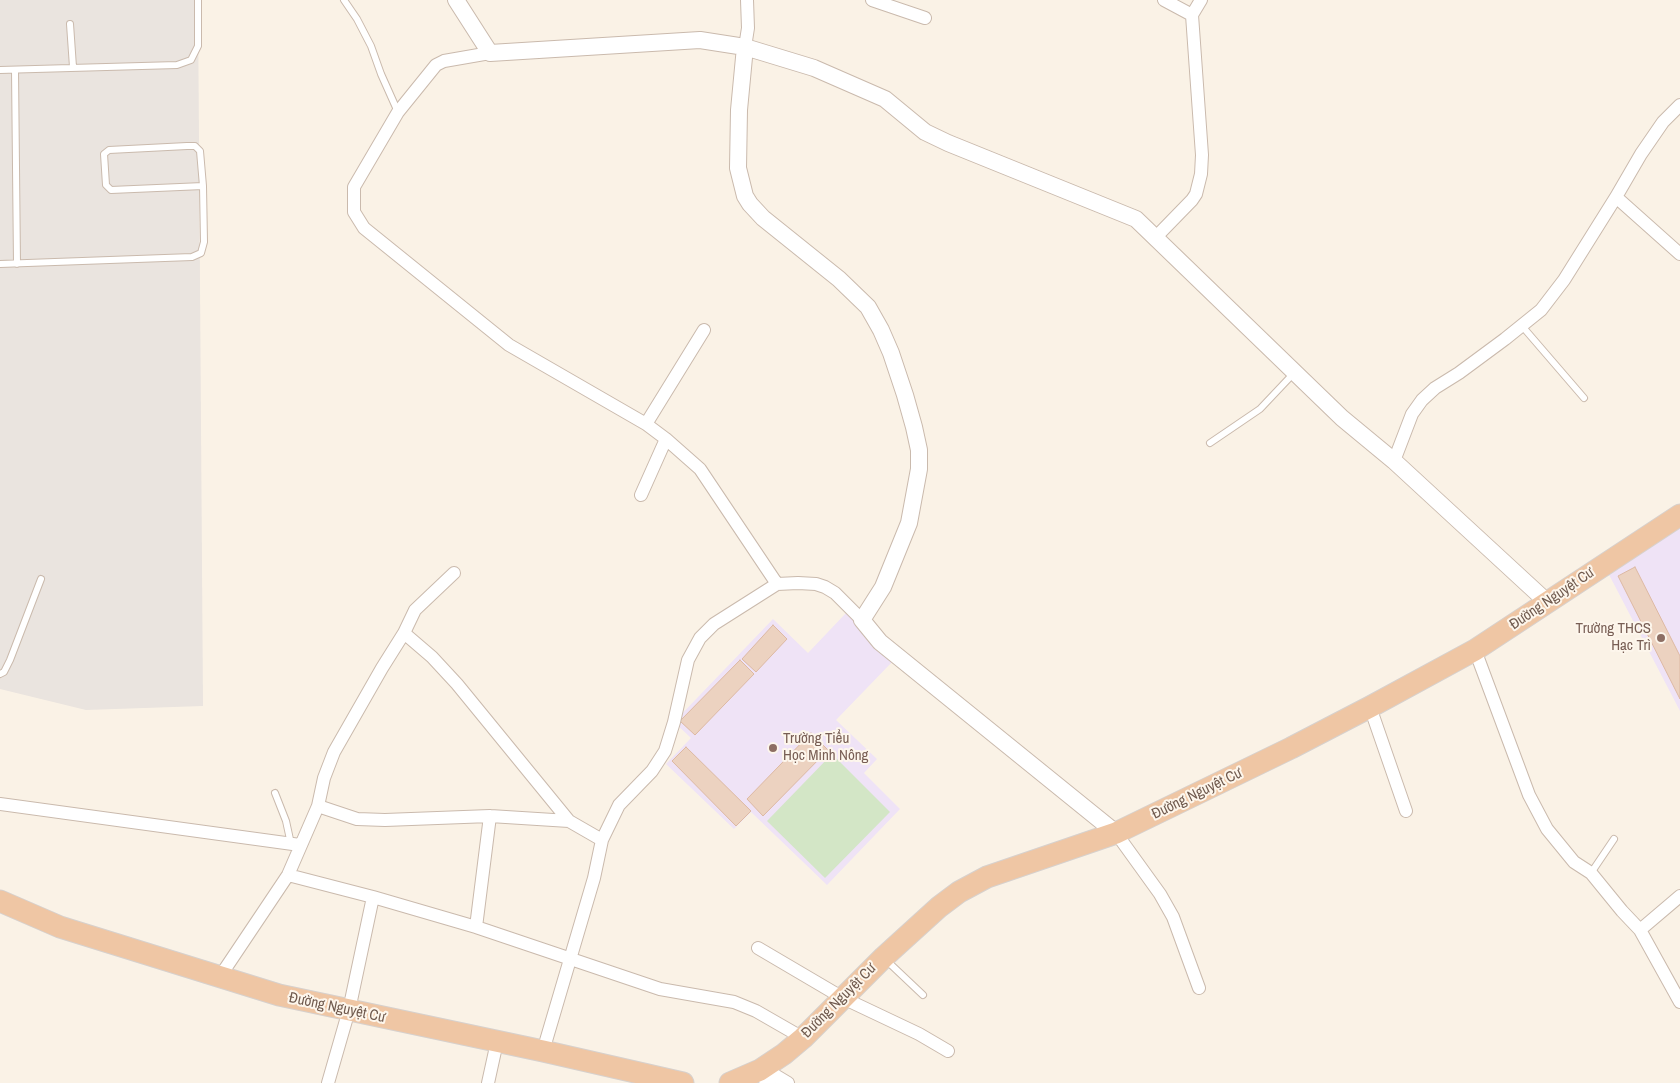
<!DOCTYPE html>
<meta charset="utf-8">
<style>
body{margin:0}
canvas{display:block;background:#faf2e6}
</style>
<canvas width="1680" height="1083"></canvas>
<script>
const c = document.querySelector('canvas').getContext('2d');
c.lineJoin = 'round';
function fillPath(path, color) { c.fillStyle = color; c.fill(path, 'evenodd'); }
const toPath = rows => new Path2D(rows.map(r => 'M' + r).join(''));
function trace(path, color, width, dash) { c.strokeStyle = color; c.lineWidth = width; c.lineCap = dash ? 'butt' : 'round'; c.setLineDash(dash || []); c.stroke(path); }
function write(font, color, halo, rows, align = 'center') {
  c.font = font + ' "Archivo Narrow",sans-serif'; c.lineWidth = 4; c.setLineDash([]); c.textBaseline = 'middle'; c.strokeStyle = halo; c.fillStyle = color; for (const [text, x, y, turn = 0] of rows) {
    c.save(); c.translate(x, y); c.rotate((+turn || 0) * Math.PI / 180); c.textAlign = isNaN(turn) ? turn : align; if (halo) c.strokeText(text, 0, 0); c.fillText(text, 0, 0); c.restore();
  }
}
fillPath(toPath([
 [0,0,198,0,203,706,86,710,0,689]
]), '#eae4df');
fillPath(toPath([
 [1680,525,1680,711,1604,565],
 [846,613,894,660,836,720,877,759,864,773,900,809,827,885,751,812,734,829,666,764,691,738,674,722,773,619,808,653]
]), '#efe3f6');
fillPath(toPath([
 [832,754,890,812,825,878,767,821]
]), '#d3e6c6');
const building = toPath([
 [1635,567,1680,656,1680,699,1618,576,1635,567],
 [773,625,787,639,756,672,742,659,773,625],
 [740,660,754,674,695,735,680,721,740,660],
 [811,733,828,750,763,816,747,799,811,733],
 [686,747,751,811,736,826,672,761,686,747]
]);
fillPath(building, '#ecd2c0');
trace(building, '#ddb9a3', 1);
const service = toPath([
 [344,0,357,19,371,46,381,74,398,112],
 [70,24,73,67],
 [0,70,177,65,191,60,198,46,198,0],
 [15,70,17,264],
 [0,264,192,257,201,253,204,242,203,186,200,151,195,146,187,146,109,150,104,154,106,185,111,190,203,186],
 [1522,326,1584,398],
 [1210,443,1260,409,1294,373],
 [0,674,4,672,10,660,41,579],
 [275,793,286,821,291,844],
 [1591,873,1614,839],
 [886,960,923,995]
]);
const minor = toPath([
 [872,0,925,18],
 [1164,0,1192,15],
 [745,47,748,28,747,0],
 [490,53,444,61,436,65,398,112,354,187,354,212,364,228,509,345,646,424,666,439,700,469,777,584],
 [1616,197,1680,254],
 [1156,237,1192,200,1196,194,1201,174,1202,155,1192,15,1201,0],
 [646,424,704,330],
 [1394,461,1412,414,1422,400,1435,388,1459,373,1505,339,1541,310,1564,280,1616,197,1641,154,1663,122,1680,105],
 [641,495,666,439],
 [404,633,415,610,454,573],
 [1475,650,1529,795,1547,829,1574,862,1591,873,1622,911,1640,930,1680,1002],
 [1370,707,1406,811],
 [0,804,300,845],
 [318,806,357,819,385,820,490,816,569,821],
 [1116,833,1160,894,1173,917,1199,988],
 [288,875,373,897,476,927,660,989,734,1002,756,1011,803,1038],
 [476,927,490,816],
 [1640,930,1680,896],
 [758,948,843,998,919,1034,948,1051],
 [219,978,288,875,318,806,324,778,334,752,382,668,404,633,432,657,457,684,569,821,602,840],
 [543,1051,594,878,602,840,619,805,652,771,665,751,674,722,688,660,700,638,714,624,777,584,798,583,816,584,825,587,835,593,862,620],
 [763,1068,788,1083],
 [328,1083,349,1010,373,897],
 [488,1083,497,1042]
]);
const tertiary = toPath([
 [456,0,490,53,700,40,745,47,814,68,885,99,925,132,948,143,1136,219,1342,418,1394,461,1547,602],
 [745,47,739,110,738,168,745,196,750,204,763,218,839,279,868,307,881,330,891,353,905,395,914,427,919,450,919,469,909,523,883,587,862,620,880,642,1116,833],
 [763,1068,768,1083]
]);
const trunk = toPath([
 [0,901,60,927,279,995,543,1051,683,1083],
 [730,1083,760,1070,784,1054,803,1038,884,957,939,907,959,892,987,877,1116,833,1291,748,1370,707,1475,650,1680,515]
]);
trace(service, '#cabaad', 8);
trace(minor, '#cabaad', 14);
trace(tertiary, '#cabaad', 18);
trace(trunk, '#d7d1cd', 23);
trace(service, '#fff', 6);
trace(minor, '#fff', 12);
trace(tertiary, '#fff', 16);
trace(trunk, '#efc6a4', 21);
for (const [x, y, r, color] of [
 [1661,638,5,"#8d6e63"],
 [773,748,5,"#8d6e63"]
]) { const dot = new Path2D(); dot.arc(x, y, r, 0, 2 * Math.PI); c.fillStyle = color; c.fill(dot); trace(dot, '#fdf6ec', 2); }
write('15px', '#705a4e', '#fdf6ec', [
 ["Đường Nguyệt Cư",1552,599,-34],
 ["Đường Nguyệt Cư",1197,794,-26],
 ["Đường Nguyệt Cư",839,1001,-45],
 ["Đường Nguyệt Cư",337,1008,12]
]);
write('15px', '#785e54', '#fdf6ec', [
 ["Trường THCS",1651,629],
 ["Hạc Trì",1651,646],
 ["Trường Tiểu",783,739,"left"],
 ["Học Minh Nông",783,756,"left"]
], 'right');
</script>
